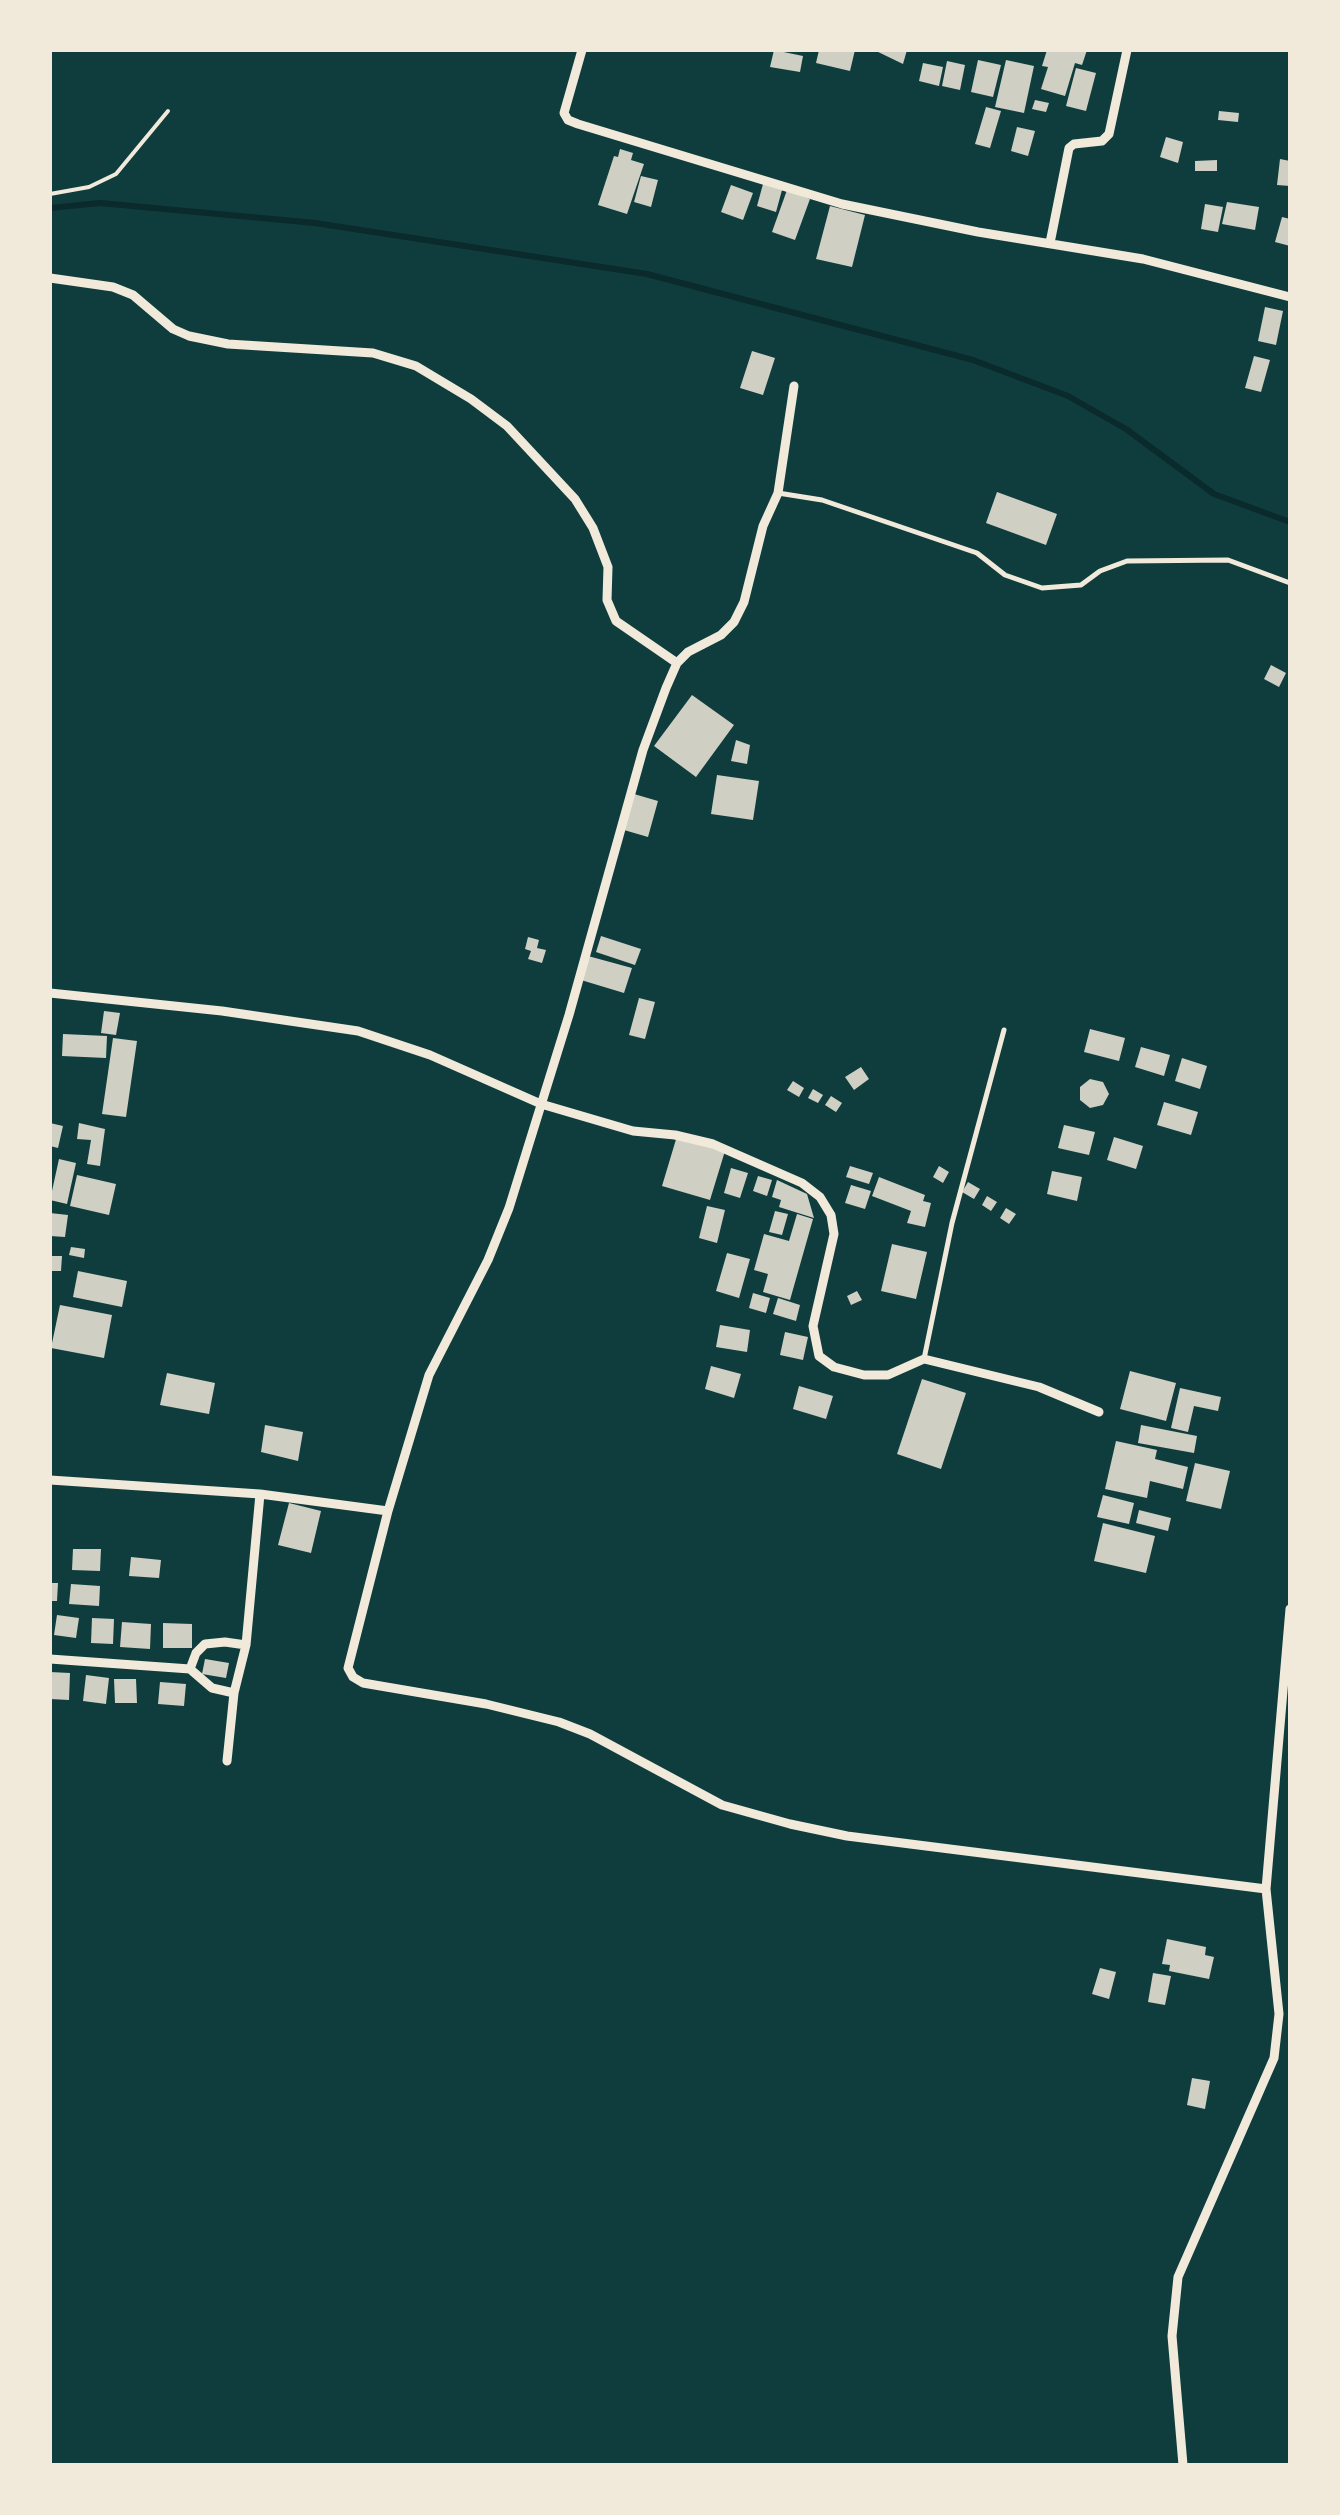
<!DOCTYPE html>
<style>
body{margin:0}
#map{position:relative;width:1340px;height:2515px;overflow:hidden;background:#0f3d3e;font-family:"PT Sans Narrow",sans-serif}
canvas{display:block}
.frame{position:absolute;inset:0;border:52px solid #f1e9da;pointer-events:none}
</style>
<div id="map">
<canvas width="1340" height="2515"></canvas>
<div class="frame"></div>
</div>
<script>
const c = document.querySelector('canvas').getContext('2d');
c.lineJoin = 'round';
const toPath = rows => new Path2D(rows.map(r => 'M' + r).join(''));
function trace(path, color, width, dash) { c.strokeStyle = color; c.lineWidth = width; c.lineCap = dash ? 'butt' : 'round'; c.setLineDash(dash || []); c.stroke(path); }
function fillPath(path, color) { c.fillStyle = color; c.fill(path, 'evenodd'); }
trace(toPath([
 [50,208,100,203,315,223,647,274,973,360,1068,396,1126,429,1214,494,1290,522]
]), '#0a2a2b', 6);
fillPath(toPath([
 [774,50,803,56,800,72,770,67],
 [819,50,855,50,850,71,816,63],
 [874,50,907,50,903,64],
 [1047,50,1087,50,1082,65,1075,63,1065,96,1041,89,1048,67,1042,66],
 [978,60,1001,65,993,97,971,92],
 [1006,60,1034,66,1024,113,995,107],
 [947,61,965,65,960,90,942,86],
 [923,63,943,67,939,86,919,81],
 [1076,68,1096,73,1086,111,1066,106],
 [1035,100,1049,103,1046,112,1032,109],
 [986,107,1001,111,990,148,975,144],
 [1219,111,1239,113,1238,122,1218,120],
 [1017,127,1035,131,1028,156,1011,151],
 [1166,137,1183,142,1178,163,1160,157],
 [620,149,633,153,631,160,644,164,627,214,598,205,614,156,618,157],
 [1280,159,1290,161,1290,186,1277,185],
 [1217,160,1217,171,1195,171,1195,161],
 [641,176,658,180,651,207,634,202],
 [763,184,782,190,776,212,757,206],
 [731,185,753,193,743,220,721,212],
 [787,190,810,199,795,240,772,232],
 [1227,202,1259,207,1255,230,1222,224],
 [1205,204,1223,207,1218,232,1201,229],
 [830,206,865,215,852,267,816,259],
 [1282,217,1290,219,1290,246,1275,242],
 [1265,307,1283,311,1276,345,1258,341],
 [752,351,775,358,763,395,740,388],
 [1254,356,1270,360,1261,392,1245,388],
 [997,492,1057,514,1046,545,986,523],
 [1271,665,1286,673,1279,687,1264,679],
 [692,695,734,725,696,777,654,746],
 [736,740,750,745,747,764,731,761],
 [717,775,759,781,753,820,711,814],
 [634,794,658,801,648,837,624,830],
 [601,936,641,949,635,965,596,952],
 [528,937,539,940,537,948,546,950,542,963,528,959,531,951,525,949],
 [588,956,632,968,624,993,581,980],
 [639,998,655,1002,645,1039,629,1035],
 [104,1011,120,1013,116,1035,101,1033],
 [1090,1029,1125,1038,1119,1061,1084,1052],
 [63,1034,107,1036,106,1058,62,1056],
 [113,1038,137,1041,126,1117,102,1114],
 [1141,1047,1170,1055,1164,1076,1135,1067],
 [1182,1058,1207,1066,1200,1089,1175,1081],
 [861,1067,869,1079,854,1090,845,1077],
 [1090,1079,1103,1082,1109,1094,1103,1105,1090,1108,1080,1100,1080,1087],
 [793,1081,804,1088,799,1097,787,1090],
 [813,1089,823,1095,818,1103,808,1098],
 [831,1096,842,1103,836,1112,825,1105],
 [1164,1102,1198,1112,1191,1135,1157,1125],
 [50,1123,63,1126,58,1148,50,1146],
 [79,1123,105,1129,100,1166,87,1164,91,1140,77,1139],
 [1064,1125,1095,1132,1089,1155,1058,1148],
 [677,1136,725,1151,710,1200,662,1186],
 [1114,1137,1143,1146,1136,1169,1107,1160],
 [59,1159,76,1163,67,1204,50,1200],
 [850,1166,873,1173,869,1184,846,1177],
 [939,1166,949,1172,943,1183,933,1177],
 [731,1168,748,1173,740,1198,724,1193],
 [1052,1171,1082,1177,1077,1201,1047,1194],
 [77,1175,116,1184,109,1215,70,1206],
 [758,1176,772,1180,767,1196,753,1191],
 [879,1177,925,1195,923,1201,931,1203,925,1227,907,1223,911,1211,872,1196],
 [777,1180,807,1194,814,1218,779,1207,781,1200,772,1197],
 [968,1182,980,1189,974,1199,962,1192],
 [851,1185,871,1191,865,1209,845,1203],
 [987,1196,997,1202,991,1211,982,1205],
 [707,1206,725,1210,717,1243,699,1238],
 [1006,1208,1016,1214,1009,1224,1000,1218],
 [775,1211,788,1214,782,1235,769,1232],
 [50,1213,68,1215,65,1237,50,1236],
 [797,1214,813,1219,790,1300,763,1292,768,1274,754,1270,764,1234,789,1241],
 [892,1244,927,1252,916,1299,881,1291],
 [71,1247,85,1249,84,1258,69,1255],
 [727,1253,750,1259,739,1298,716,1291],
 [50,1256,62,1256,61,1271,50,1271],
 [78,1271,127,1281,122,1307,73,1297],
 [857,1291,862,1300,851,1305,847,1296],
 [753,1293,770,1298,766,1313,749,1308],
 [778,1298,800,1305,796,1321,773,1314],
 [60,1305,112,1315,104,1358,51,1348],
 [720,1325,750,1330,747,1352,716,1347],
 [785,1332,808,1337,803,1360,780,1355],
 [711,1366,741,1374,734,1398,705,1389],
 [1130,1371,1176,1383,1166,1421,1120,1409],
 [167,1373,215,1383,209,1414,160,1405],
 [922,1379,966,1393,941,1469,897,1454],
 [799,1386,833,1396,826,1419,793,1409],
 [1180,1388,1221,1397,1218,1411,1194,1406,1188,1432,1171,1428],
 [265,1425,303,1432,298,1461,261,1452],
 [1141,1425,1197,1436,1194,1453,1138,1443],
 [1116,1441,1157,1450,1155,1459,1188,1467,1183,1489,1150,1481,1147,1498,1105,1489],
 [1195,1463,1230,1471,1221,1509,1186,1501],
 [1103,1495,1134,1503,1129,1524,1097,1517],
 [289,1503,321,1511,311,1553,278,1545],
 [1139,1510,1171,1518,1168,1531,1136,1523],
 [1103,1523,1155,1536,1146,1573,1094,1561],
 [73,1549,101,1549,100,1571,72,1570],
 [131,1557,161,1560,159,1578,129,1576],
 [50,1583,58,1583,57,1601,50,1601],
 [71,1584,100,1586,99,1606,69,1604],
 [57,1615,79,1618,76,1638,54,1635],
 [92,1618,114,1619,113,1644,91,1643],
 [122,1622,151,1624,150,1649,120,1647],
 [163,1623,192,1624,192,1648,163,1648],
 [205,1659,229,1663,226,1678,202,1674],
 [50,1672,70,1673,69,1700,50,1699],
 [86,1675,109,1678,106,1704,83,1701],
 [114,1679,136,1679,137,1703,115,1703],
 [160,1682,186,1684,184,1706,158,1704],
 [1167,1939,1206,1947,1205,1955,1214,1957,1209,1979,1169,1971,1170,1965,1162,1964],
 [1100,1968,1116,1972,1109,1999,1092,1994],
 [1153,1973,1171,1976,1165,2005,1148,2002],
 [1192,2078,1210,2081,1205,2109,1187,2105]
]), '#cfcfc3');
trace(toPath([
 [50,194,89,187,116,174,168,111]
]), '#f1e9da', 4);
trace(toPath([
 [778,493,822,500,977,553,1005,575,1042,588,1081,585,1100,571,1127,561,1228,560,1290,583],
 [924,1359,952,1223,1004,1030]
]), '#f1e9da', 5);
trace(toPath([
 [582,50,564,113,568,120,578,124,842,204,978,232,1143,259,1290,297],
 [1050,243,1069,148,1074,144,1102,141,1109,134,1127,50],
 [50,278,113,287,133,295,173,329,189,336,228,344,373,353,416,366,471,399,507,426,575,499,593,528,608,567,607,600,616,621,677,663],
 [794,386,778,493,763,526,744,602,734,622,721,635,688,652,677,663,666,688,643,750,569,1015,509,1208,488,1260,429,1375,388,1511,348,1668,353,1677,363,1683,486,1704,559,1722,590,1734,722,1805,790,1824,847,1836,1266,1889],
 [50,993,222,1011,358,1031,430,1055,541,1104,633,1131,675,1135,713,1144,802,1183,820,1197,831,1215,834,1234,813,1326,819,1356,834,1367,864,1375,888,1375,924,1359,1039,1387,1099,1412],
 [50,1480,260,1494],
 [50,1659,190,1669,212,1688,234,1693],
 [190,1669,196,1653,205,1644,225,1642,246,1645],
 [227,1761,234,1693,246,1645,260,1494,388,1511],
 [1183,2465,1172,2336,1178,2277,1274,2058,1279,2014,1266,1889,1290,1609]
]), '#f1e9da', 9);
</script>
